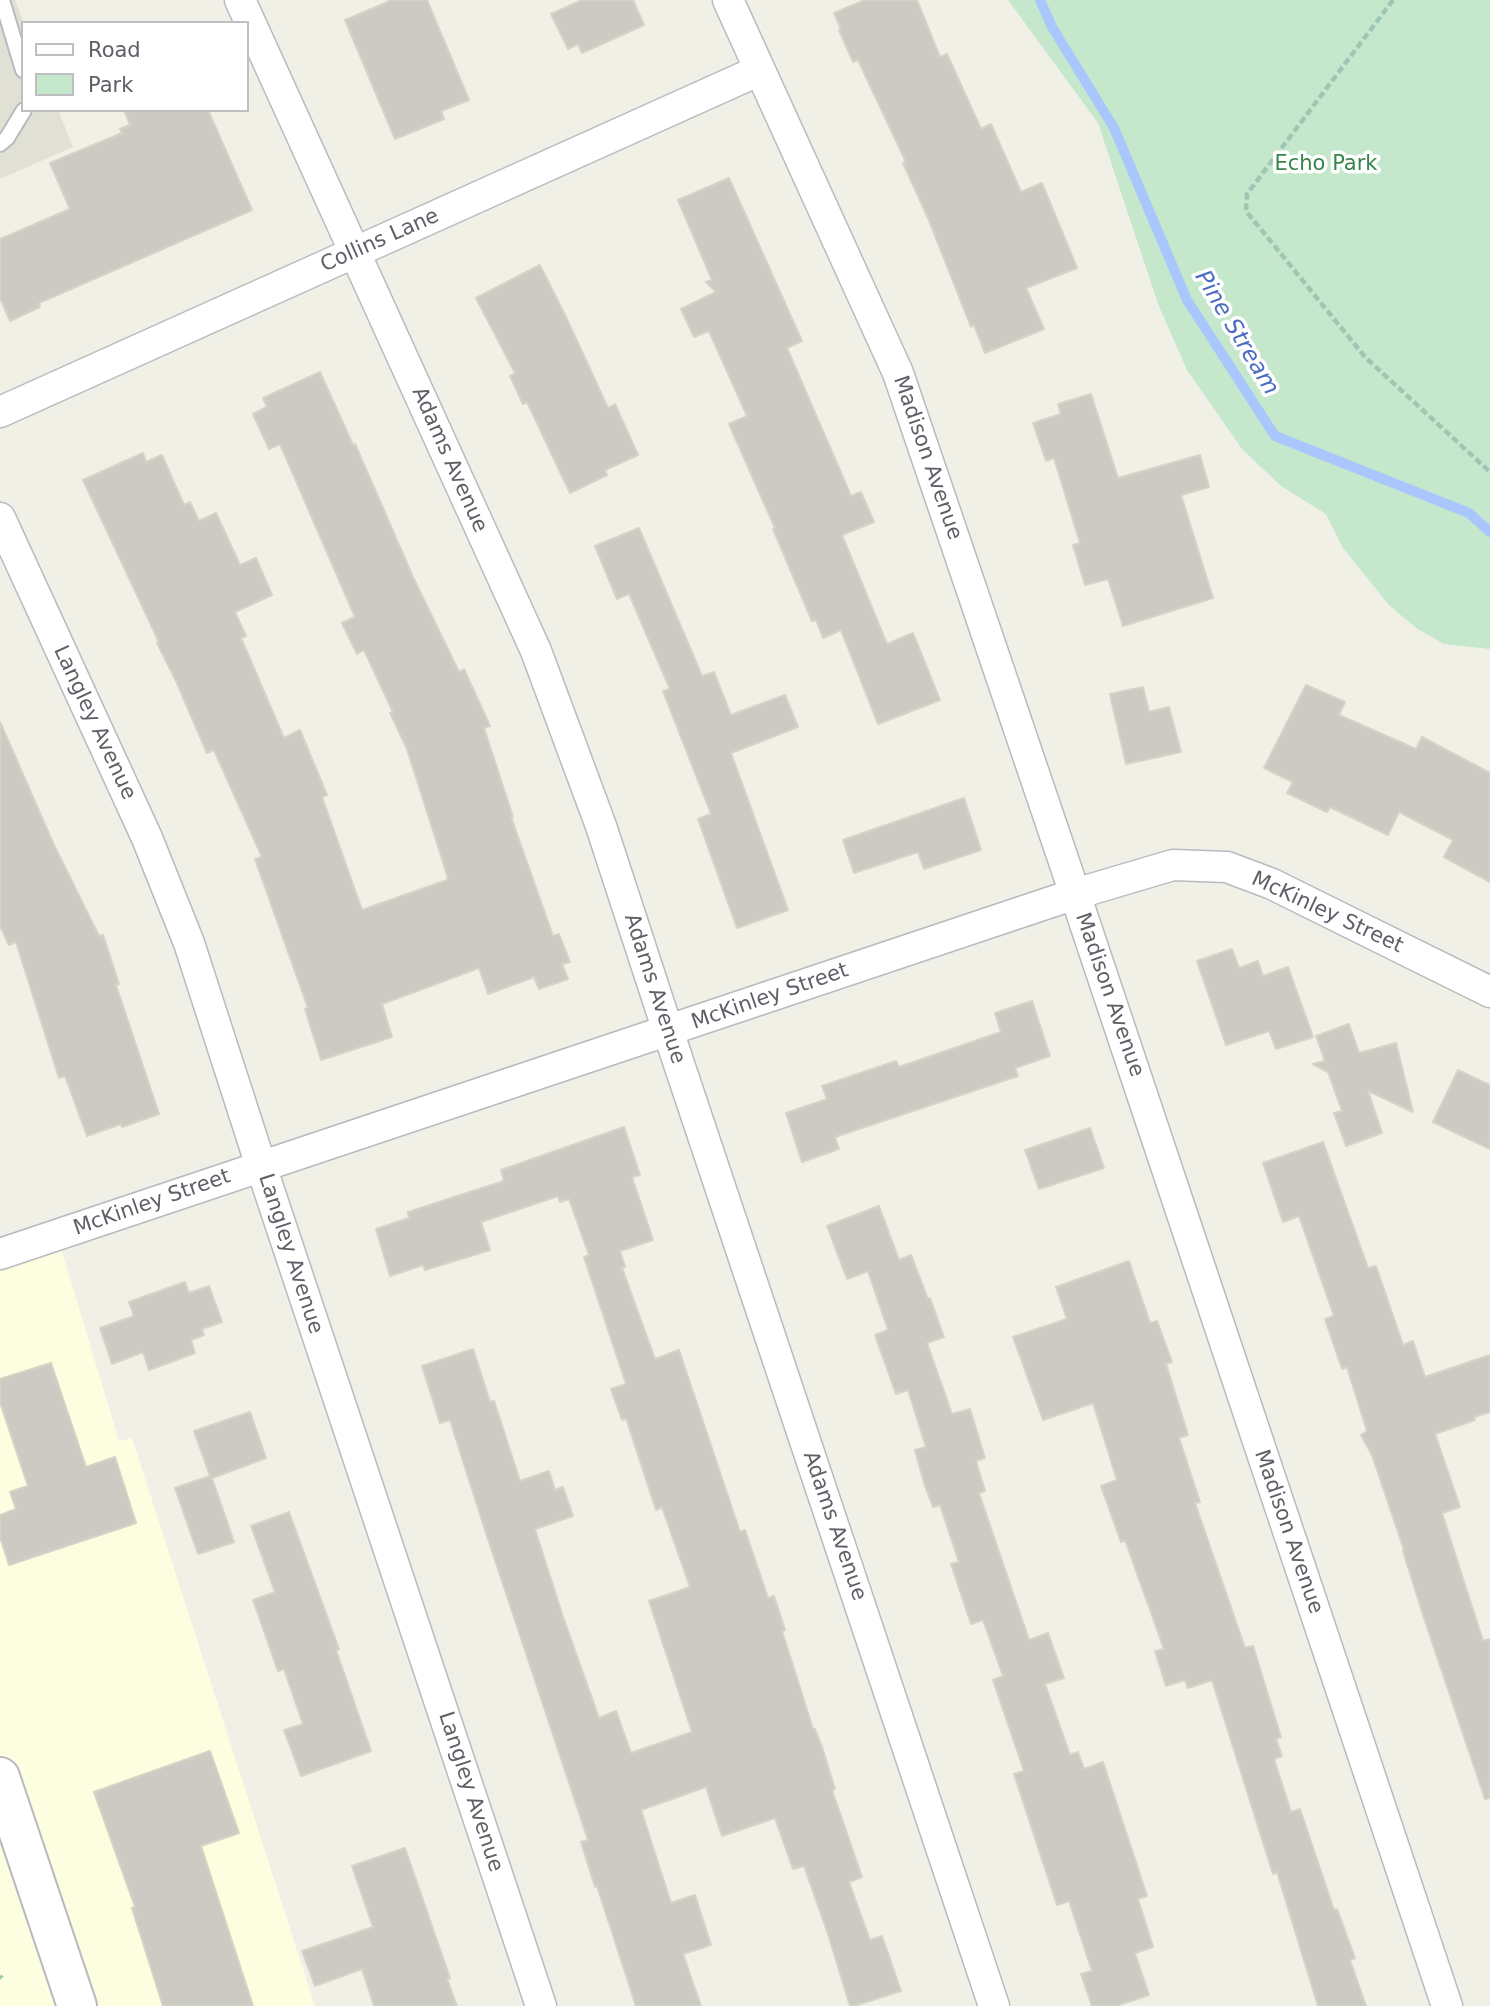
<!DOCTYPE html>
<style>
body{margin:0}
#map{position:relative;width:1490px;height:2006px;overflow:hidden;background:#f0f0e7;font-family:"DejaVu Sans",sans-serif}
canvas{display:block}
.legend{position:absolute;left:21px;top:21px;width:228px;height:91px;box-sizing:border-box;background:#fff;border:2px solid #bfbfc2;margin:0;padding:9px 12px;list-style:none;font-size:21px;color:#5e6067}
.legend li{display:flex;align-items:center;gap:14px;height:35px}
.legend b{width:35px;border:2px solid #bfbfc2}
</style>
<div id="map">
<canvas width="1490" height="2006"></canvas>
<ul class="legend">
<li><b style="height:9px;background:#fff"></b>Road</li>
<li><b style="height:19px;background:#c5e7cc"></b>Park</li>
</ul>
</div>
<script>
const c = document.querySelector('canvas').getContext('2d');
c.lineJoin = 'round';
function fillPath(path, color) { c.fillStyle = color; c.fill(path, 'evenodd'); }
const toPath = rows => new Path2D(rows.map(r => 'M' + r).join(''));
function trace(path, color, width, dash) { c.strokeStyle = color; c.lineWidth = width; c.lineCap = dash ? 'butt' : 'round'; c.setLineDash(dash || []); c.stroke(path); }
function write(font, color, halo, rows, align = 'center') {
  c.font = font + ' "DejaVu Sans",sans-serif'; c.lineWidth = 7; c.setLineDash([]); c.textBaseline = 'middle'; c.strokeStyle = halo; c.fillStyle = color; for (const [text, x, y, turn = 0] of rows) {
    c.save(); c.translate(x, y); c.rotate((+turn || 0) * Math.PI / 180); c.textAlign = isNaN(turn) ? turn : align; if (halo) c.strokeText(text, 0, 0); c.fillText(text, 0, 0); c.restore();
  }
}
fillPath(toPath([
 [59,1242,119,1441,132,1438,315,2006,0,2006,0,1260]
]), '#fdfddf');
fillPath(toPath([
 [0,0,15,0,24,23,23,110,58,110,73,147,0,179]
]), '#e0e0d5');
fillPath(toPath([
 [1008,0,1490,0,1490,649,1444,644,1416,628,1389,605,1343,548,1326,514,1281,486,1242,449,1187,370,1158,304,1098,123]
]), '#c5e7cc');
trace(toPath([
 [1040,0,1052,27,1114,128,1187,300,1275,436,1469,513,1490,532]
]), '#aac7fd', 10);
const building = toPath([
 [392,0,427,0,469,100,441,111,444,119,395,139,345,20,392,0],
 [582,0,633,0,644,25,582,53,578,44,568,49,551,14,582,0],
 [865,0,917,0,940,57,947,54,981,129,991,124,1021,192,1042,183,1077,268,1026,288,1044,329,985,353,974,325,971,327,928,218,903,163,906,162,858,60,853,62,839,30,841,29,834,13,865,0],
 [124,110,208,110,252,210,39,303,40,307,10,321,0,298,0,239,70,209,50,163,122,133,120,129,130,125,124,110],
 [729,178,802,341,787,348,851,496,861,492,874,522,842,535,887,644,913,633,940,700,878,724,841,630,823,638,816,620,812,621,773,529,775,528,729,424,747,416,709,331,694,337,681,309,716,292,706,282,712,280,678,200,729,178],
 [540,265,566,317,608,408,615,404,638,455,605,470,607,475,570,493,527,402,523,404,510,376,515,373,476,298,540,265],
 [320,372,353,445,355,444,413,577,459,672,464,669,490,726,484,728,513,817,511,817,553,936,559,934,570,962,562,964,568,979,539,989,534,977,488,994,479,968,382,1004,392,1037,321,1060,305,1009,308,1008,255,859,262,857,214,750,207,753,176,681,157,643,159,642,83,480,143,453,146,462,162,455,184,505,190,502,199,521,216,513,240,565,256,558,272,595,235,612,246,636,241,638,284,738,300,730,327,795,322,797,362,910,447,880,448,878,407,749,390,713,393,712,364,650,357,654,342,623,355,617,280,444,269,449,253,414,267,407,263,398,320,372],
 [1091,394,1118,478,1200,455,1209,487,1181,495,1213,598,1123,626,1108,579,1085,585,1073,545,1080,543,1054,458,1046,461,1033,423,1061,414,1058,404,1091,394],
 [639,528,702,676,714,672,731,715,785,695,798,727,731,753,788,910,737,928,698,819,711,814,663,691,670,689,629,594,617,599,595,546,639,528],
 [1306,685,1345,702,1339,715,1416,749,1422,737,1490,773,1490,882,1444,857,1453,840,1399,812,1388,835,1330,807,1327,812,1287,793,1293,782,1264,768,1306,685],
 [1143,687,1149,712,1169,707,1181,752,1126,764,1110,694,1143,687],
 [0,722,54,845,99,936,103,935,119,984,116,985,159,1114,122,1127,121,1124,87,1136,65,1076,59,1078,16,942,9,945,0,926,0,722],
 [964,798,981,850,924,869,918,852,854,873,843,840,964,798],
 [1232,949,1239,968,1258,961,1263,976,1288,967,1313,1037,1276,1049,1269,1031,1226,1045,1197,961,1232,949],
 [1032,1001,1050,1056,1015,1068,1018,1076,835,1137,839,1149,802,1162,786,1113,827,1099,822,1086,896,1061,899,1067,1001,1032,995,1013,1032,1001],
 [1349,1024,1359,1053,1396,1043,1413,1112,1368,1091,1382,1133,1346,1146,1334,1113,1342,1111,1328,1072,1313,1064,1325,1061,1316,1036,1349,1024],
 [1458,1070,1490,1085,1490,1149,1433,1122,1458,1070],
 [624,1127,640,1175,632,1177,653,1240,620,1251,625,1267,622,1268,655,1359,679,1350,740,1532,745,1530,768,1598,774,1596,785,1630,782,1631,813,1729,815,1729,822,1747,835,1789,832,1790,862,1877,849,1882,870,1940,882,1936,901,1991,854,2006,850,2006,828,1934,804,1866,793,1869,775,1818,722,1836,706,1787,641,1810,671,1903,695,1895,711,1945,683,1954,701,2006,636,2006,597,1886,595,1887,581,1842,588,1840,484,1527,450,1420,440,1423,422,1366,473,1349,490,1402,494,1401,520,1481,549,1471,555,1490,563,1487,573,1516,535,1529,562,1614,599,1718,616,1711,631,1753,692,1732,649,1601,690,1587,662,1507,656,1510,626,1418,622,1420,611,1389,626,1384,584,1257,589,1255,569,1199,560,1202,558,1196,481,1222,490,1250,425,1270,423,1265,390,1276,376,1229,409,1218,408,1212,504,1181,501,1170,624,1127],
 [1090,1128,1104,1168,1039,1189,1025,1150,1090,1128],
 [1323,1142,1368,1268,1376,1266,1403,1345,1413,1341,1425,1377,1490,1355,1490,1412,1474,1417,1475,1420,1435,1434,1460,1507,1442,1513,1483,1641,1490,1639,1490,1798,1485,1799,1426,1624,1403,1551,1404,1550,1372,1455,1361,1435,1367,1431,1347,1367,1342,1369,1325,1319,1334,1316,1299,1216,1283,1222,1263,1163,1323,1142],
 [879,1206,899,1260,911,1255,928,1299,930,1298,944,1337,927,1343,952,1414,970,1409,985,1458,976,1461,985,1491,979,1493,1029,1640,1048,1633,1064,1678,1045,1684,1070,1755,1078,1752,1084,1769,1103,1762,1147,1896,1138,1899,1153,1947,1135,1953,1149,1995,1116,2006,1092,2006,1081,1974,1092,1971,1069,1901,1057,1905,1014,1774,1024,1771,993,1680,1003,1676,983,1620,971,1624,951,1564,959,1562,940,1505,933,1507,925,1486,915,1450,926,1447,908,1390,896,1394,875,1335,888,1330,868,1271,847,1279,827,1226,879,1206],
 [1129,1261,1150,1323,1157,1321,1172,1362,1166,1364,1188,1435,1179,1438,1200,1502,1195,1503,1245,1648,1253,1646,1281,1737,1276,1739,1282,1756,1274,1759,1291,1812,1300,1809,1334,1910,1337,1909,1355,1958,1350,1960,1366,2006,1318,2006,1277,1872,1273,1874,1212,1680,1188,1688,1185,1680,1166,1686,1155,1651,1164,1649,1125,1540,1121,1542,1101,1486,1117,1480,1093,1403,1043,1420,1013,1337,1067,1319,1056,1287,1129,1261],
 [185,1282,189,1293,209,1286,222,1322,202,1329,204,1335,191,1340,195,1353,149,1370,143,1352,112,1364,100,1328,134,1316,129,1302,185,1282],
 [51,1363,86,1467,115,1457,136,1523,9,1565,0,1537,0,1515,16,1509,10,1492,28,1486,0,1402,0,1379,51,1363],
 [250,1412,266,1458,212,1478,234,1542,198,1554,175,1488,210,1476,194,1431,250,1412],
 [289,1512,339,1649,336,1650,371,1751,301,1776,284,1730,303,1724,284,1669,278,1671,253,1600,275,1592,251,1526,289,1512],
 [210,1751,239,1833,201,1846,253,2006,163,2006,132,1908,135,1907,94,1792,210,1751],
 [405,1848,450,1978,447,1979,457,2006,374,2006,362,1969,315,1986,302,1951,373,1927,352,1866,405,1848]
]);
fillPath(building, '#cbcbc3');
trace(building, '#d5d3c5', 2);
const service = toPath([
 [2,0,23,70],
 [0,144,7,138,24,110]
]);
const minor = toPath([
 [240,0,536,651,601,826,668,1031,994,2006],
 [728,0,898,373,1075,894,1447,2006],
 [0,412,760,70],
 [0,518,147,838,189,943,261,1166,541,2006],
 [0,1254,1075,894,1173,865,1227,867,1272,884,1490,992]
]);
const secondary = toPath([
 [0,1777,77,2006]
]);
trace(service, '#b9bac0', 18);
trace(minor, '#b9bac0', 33);
trace(secondary, '#b8bac0', 42);
trace(toPath([
 [1393,0,1247,194,1246,211,1365,357,1490,472],
 [0,1976,2,1978]
]), '#9ec7b3', 4.5, [7, 3.5]);
trace(service, '#fff', 14);
trace(minor, '#fff', 30);
trace(secondary, '#fff', 38);
write('21px', '#37854c', '#fff', [
 ["Echo Park",1326,165]
]);
write('21px', '#5e6067', '#fff', [
 ["Collins Lane",380,241,-24],
 ["Madison Avenue",927,458,71],
 ["Adams Avenue",449,460,66],
 ["Langley Avenue",94,723,65],
 ["McKinley Street",1327,913,25],
 ["Adams Avenue",654,989,72],
 ["Madison Avenue",1109,995,71],
 ["McKinley Street",770,997,-19],
 ["McKinley Street",152,1203,-19],
 ["Langley Avenue",290,1254,72],
 ["Adams Avenue",834,1526,71],
 ["Madison Avenue",1288,1532,71],
 ["Langley Avenue",470,1792,72]
]);
write('italic 23px', '#4c6cc2', '#fff', [
 ["Pine Stream",1236,333,59]
]);
</script>
